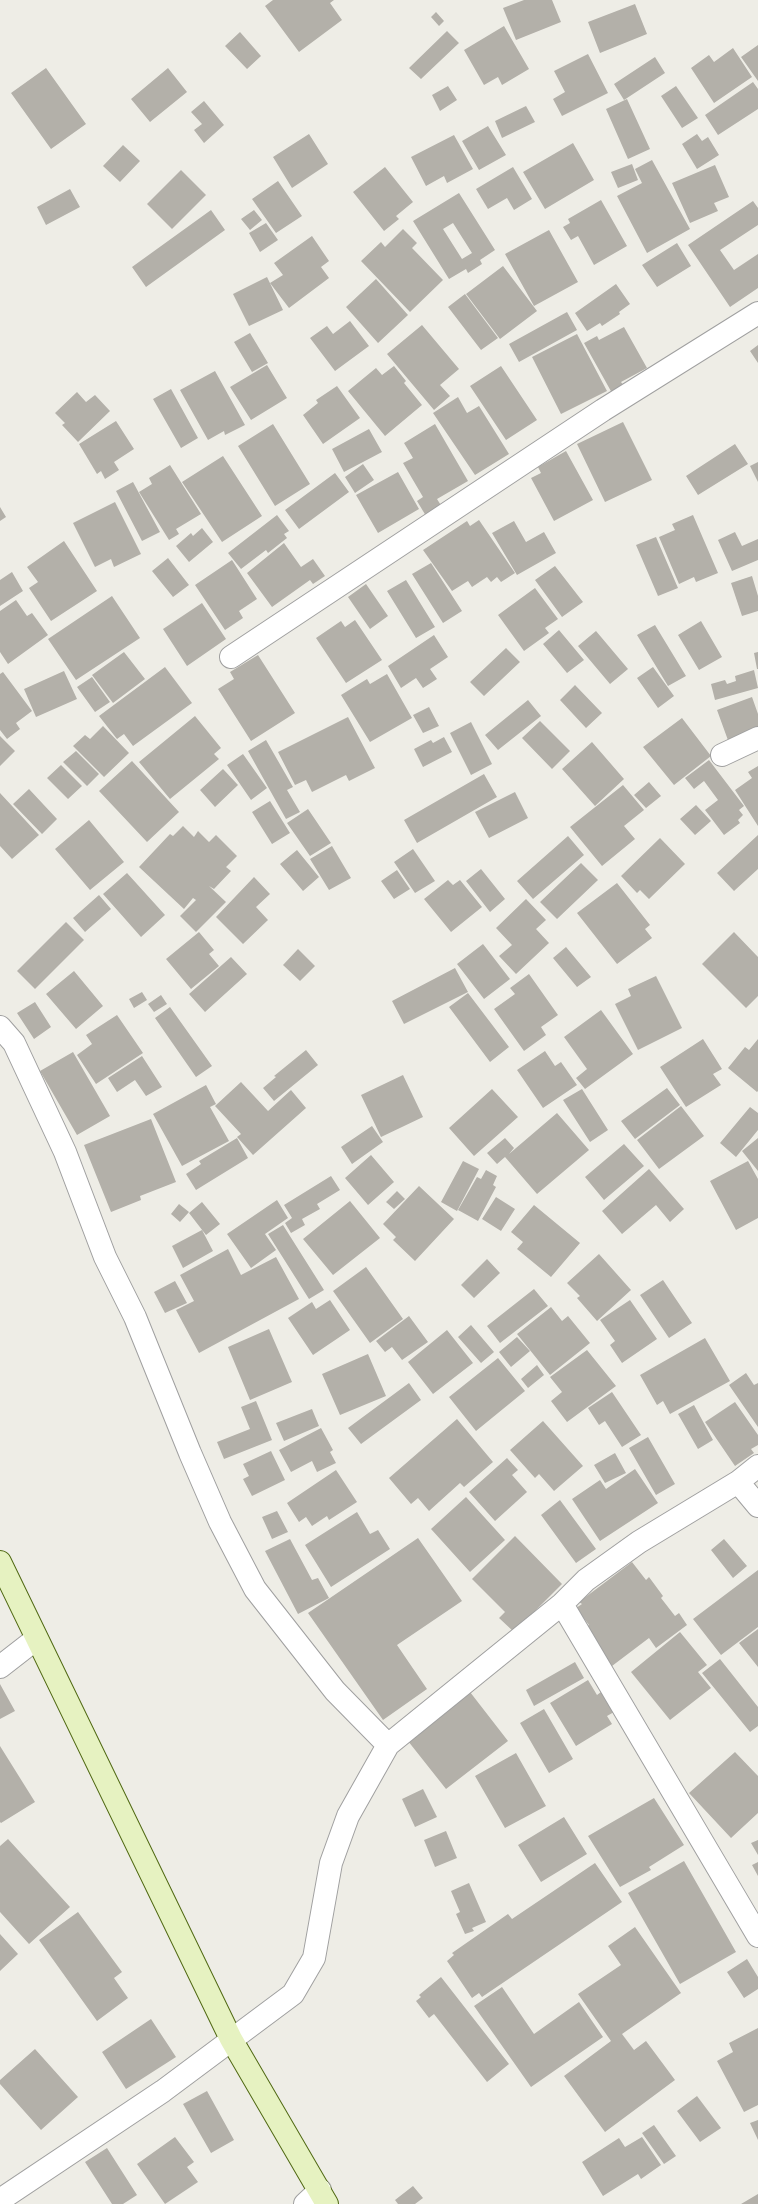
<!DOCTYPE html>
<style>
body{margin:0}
canvas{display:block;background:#eeede6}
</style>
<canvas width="758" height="2204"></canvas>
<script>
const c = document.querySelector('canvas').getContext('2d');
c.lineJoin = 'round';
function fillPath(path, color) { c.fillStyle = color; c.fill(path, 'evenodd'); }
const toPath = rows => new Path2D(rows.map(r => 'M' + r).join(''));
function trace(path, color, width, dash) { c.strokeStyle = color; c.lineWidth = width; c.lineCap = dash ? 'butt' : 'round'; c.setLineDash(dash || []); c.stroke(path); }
fillPath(toPath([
 [273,0,334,0,330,3,342,20,299,52,265,6],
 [524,0,552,0,561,22,516,40,503,8],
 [635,4,647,34,600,53,588,22],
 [436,12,444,21,439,26,431,17],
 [504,26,529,69,502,85,498,77,484,85,464,50],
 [447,31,459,43,421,79,409,68],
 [240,32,261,56,247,69,225,46],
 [758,45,758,81,741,57],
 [733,48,752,77,714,103,691,68,709,55,714,62],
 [588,54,608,93,562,116,553,99,565,92,554,71],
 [655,57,665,73,624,100,614,84],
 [46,68,86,124,51,149,11,93],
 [168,68,187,92,150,122,131,99],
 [753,82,758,89,758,109,718,135,705,115],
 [448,86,457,100,440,111,432,95],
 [676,86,698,118,682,128,661,96],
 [627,99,650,149,628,159,606,109],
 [204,101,224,125,204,143,194,130,202,124,191,112],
 [526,106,535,122,502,138,495,121],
 [488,126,506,155,479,170,462,141],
 [309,134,328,164,292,188,273,157],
 [697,134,702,141,708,137,719,155,697,169,682,144],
 [454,135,473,169,447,183,444,176,426,186,411,157],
 [573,143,594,180,545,209,523,172],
 [123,145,140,161,120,182,103,166],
 [652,160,690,229,647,253,617,196,642,183,635,169],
 [632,164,638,180,618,188,611,172],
 [715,165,729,197,714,203,718,211,690,223,672,183],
 [385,167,413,202,396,216,399,219,384,231,353,192],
 [513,167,532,199,514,210,507,198,488,209,476,189],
 [181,170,206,195,172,229,147,204],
 [278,181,302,216,276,233,252,199],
 [70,189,80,207,46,225,37,207],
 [459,193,495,250,480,260,482,264,468,273,466,269,449,279,413,221],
 [453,223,472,253,462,259,443,229],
 [601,200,627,246,594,265,578,236,571,240,563,227,570,223,568,219],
 [753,201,758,208,758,225,720,250,734,270,758,254,758,288,730,307,688,245],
 [211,210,225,230,146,287,132,267],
 [254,210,262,220,250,230,241,219],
 [266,223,278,240,260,252,249,233],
 [403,229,417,243,412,248,443,280,410,312,361,261,381,242,385,247],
 [549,230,578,282,534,306,505,254],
 [312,236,329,261,321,267,329,278,289,308,270,283,283,275,274,263],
 [677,243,691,266,657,287,642,265],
 [503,266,537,311,500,339,466,294],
 [267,277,283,310,249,326,233,294],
 [376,279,408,315,378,343,346,307],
 [616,284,630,304,619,312,620,314,602,326,600,323,587,331,575,313],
 [465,294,498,338,481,350,448,307],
 [567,312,577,330,519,362,509,344],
 [350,321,369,346,335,371,310,338,327,326,333,334],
 [422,325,459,369,440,385,450,396,434,410,387,354],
 [624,327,647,368,621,382,624,386,612,393,584,343,597,336,599,340],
 [250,333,268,363,252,372,234,342],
 [577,334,607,391,561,414,532,357],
 [758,345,758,363,750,351],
 [267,365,287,398,251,420,230,387],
 [394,366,406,381,404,383,422,405,385,436,348,391,376,368,382,375],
 [501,366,537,420,506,440,470,386],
 [215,371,245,425,225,435,224,431,208,440,180,390],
 [337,386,360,418,323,444,303,415,318,403,316,400],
 [171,389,198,438,181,448,153,399],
 [77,392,86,402,95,395,110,411,78,442,62,425,65,423,55,413],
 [458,397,467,413,479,406,509,454,475,475,433,413],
 [116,421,134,449,114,462,119,470,105,479,101,471,97,474,79,444],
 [623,422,652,480,605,502,577,444],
 [273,424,310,484,275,506,238,446],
 [435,424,468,481,437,499,442,507,426,516,417,501,423,497,403,463,413,458,404,443],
 [369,429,382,452,344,472,332,449],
 [735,444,748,464,698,495,686,476],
 [566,451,593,500,554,521,531,478,541,473,538,467],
 [223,456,262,516,222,542,182,482],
 [758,462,758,482,750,466],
 [363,464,374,480,355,493,345,477],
 [170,465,201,514,176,529,179,534,169,540,139,492,152,484,149,478],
 [398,472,419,509,378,533,356,495],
 [335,473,349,492,299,529,285,510],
 [133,482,160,532,142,541,116,491],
 [115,502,141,554,114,567,111,559,95,567,73,523],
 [0,507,6,517,0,521],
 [277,515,289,531,284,534,287,538,268,553,266,550,241,569,228,553],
 [693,515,718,573,696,582,694,577,679,584,659,537,675,530,672,524],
 [479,520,515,573,501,582,497,577,491,582,487,577,472,587,468,581,452,591,423,550,467,521,470,526],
 [514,521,526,542,544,532,556,553,517,575,492,533],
 [202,528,213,542,189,562,176,546,191,533,193,536],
 [735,532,742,546,758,539,758,560,732,571,718,540],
 [656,537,678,588,658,596,636,545],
 [64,541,97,591,51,621,29,588,38,582,27,567],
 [284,543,301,567,313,559,325,576,313,584,310,580,272,607,247,573],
 [168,558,189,585,173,597,152,571],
 [232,560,257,599,239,611,243,618,225,630,195,585],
 [431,563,462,611,443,623,412,574],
 [555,566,583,602,562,617,535,580],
 [12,572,23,591,0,606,0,580],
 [752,576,758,596,758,611,742,616,731,583],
 [406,580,435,627,416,638,387,591],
 [366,584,388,616,370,629,348,597],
 [535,588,558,619,545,628,549,633,524,651,498,615],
 [112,596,140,638,76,680,48,639],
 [16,600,27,616,32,613,48,635,8,664,0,652,0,611],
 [202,603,226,639,187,666,163,629],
 [355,620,382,660,346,683,316,638,341,621,345,627],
 [701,621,722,657,699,670,678,635],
 [655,625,686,676,668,686,637,635],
 [559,630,584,660,567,673,543,644],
 [596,631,628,669,610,684,578,646],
 [434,635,448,657,430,669,437,679,423,688,416,678,401,688,388,666],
 [506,648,520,662,484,696,470,682],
 [124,652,145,679,113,703,92,675],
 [758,652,758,669,757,669,754,653],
 [258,655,295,713,251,741,218,689,234,679,230,672],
 [165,667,192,703,133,746,124,734,117,739,99,716],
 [653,667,674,696,658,708,637,678],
 [754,670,758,688,715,700,711,684,725,680,727,684,736,681,735,676],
 [64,671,77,699,36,717,24,689],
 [3,672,32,711,16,723,20,729,7,739,0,730,0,674],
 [387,674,412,718,370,742,341,695,367,679,370,684],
 [92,677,110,702,95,712,77,687],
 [575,685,602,713,586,728,560,700],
 [752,697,758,714,758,733,729,743,717,710],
 [528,700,541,716,498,750,485,735],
 [429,707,439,726,423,733,413,715],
 [195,716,221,748,214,754,219,759,170,799,139,762],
 [348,717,375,768,349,781,346,775,312,792,306,780,295,785,278,752],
 [682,718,711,756,674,785,643,747],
 [540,721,570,751,552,769,522,738],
 [471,722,492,764,471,775,450,733],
 [103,726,129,753,104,777,73,746,85,735,90,739],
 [0,736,15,751,0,766],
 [444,737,452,752,423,767,414,749,431,740,433,743],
 [266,740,293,787,287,790,300,812,286,819,248,751],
 [592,742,624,779,595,806,562,769],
 [76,751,99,774,87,786,63,762],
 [243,754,267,788,251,800,227,765],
 [709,760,744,806,739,810,743,815,738,820,740,823,724,835,705,810,718,800,704,781,694,789,685,778],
 [132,761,179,812,147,842,99,791],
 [61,765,82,786,68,799,47,778],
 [758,766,758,826,735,790,752,778,748,772],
 [223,769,238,785,215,807,200,790],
 [484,774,497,797,417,843,404,820],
 [649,782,661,796,646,808,634,795],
 [623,785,644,810,624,826,635,839,602,866,570,827],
 [29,789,57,819,42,834,13,804],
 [515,792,528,818,489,838,475,812],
 [0,793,39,835,12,859,0,846],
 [270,801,290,833,272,844,252,812],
 [696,805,711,821,695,835,680,819],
 [308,809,331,843,310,856,287,823],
 [89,820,124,862,90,890,55,849],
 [183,826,194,837,198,831,209,842,216,835,237,856,226,867,231,871,214,889,209,886,226,902,196,932,180,916,196,900,193,898,184,909,139,867,170,834,173,836],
 [758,835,758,869,734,891,717,873],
 [568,836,584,855,533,899,517,881],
 [660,838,685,864,649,899,640,890,637,893,621,876],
 [332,846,351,878,329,890,310,859],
 [413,849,435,881,415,893,394,862],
 [297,850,319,877,303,891,280,864],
 [581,863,598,880,557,919,540,902],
 [481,869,505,899,490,912,466,881],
 [397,870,410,889,394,899,381,881],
 [127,873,165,915,141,937,103,894],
 [254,877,270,894,256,907,268,920,243,944,216,917],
 [448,880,453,885,460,880,482,907,451,932,424,899],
 [617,883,650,925,645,929,652,938,617,964,577,913],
 [99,895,111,909,85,932,73,918],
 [526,899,546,920,536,929,549,943,516,974,499,956,512,945,496,928],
 [66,922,84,940,35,989,17,971],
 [199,932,214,950,209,954,219,966,191,989,166,959],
 [734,932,758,957,758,996,746,1008,702,964],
 [483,944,510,979,484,999,457,964],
 [566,947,591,977,577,987,553,958],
 [298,949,315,966,300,981,283,965],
 [231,957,247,974,205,1012,189,994],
 [455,968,468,992,404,1024,392,1001],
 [74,971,103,1006,76,1029,46,994],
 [529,974,558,1015,541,1027,546,1035,524,1051,494,1009,515,994,510,988],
 [656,976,682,1028,638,1050,615,1004,631,996,628,989],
 [142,992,147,1000,134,1008,129,999],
 [468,993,509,1047,490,1062,449,1007],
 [161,995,167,1004,154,1012,148,1004],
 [35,1002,51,1027,34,1039,17,1013],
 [170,1007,212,1066,196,1077,155,1018],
 [601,1010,633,1054,585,1089,576,1078,587,1069,564,1037],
 [117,1015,143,1053,96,1084,77,1055,92,1044,86,1035],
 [703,1039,722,1069,713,1074,721,1085,686,1107,660,1067],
 [758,1039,758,1091,757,1092,728,1068,745,1047,749,1050],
 [306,1050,318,1065,274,1101,263,1088,276,1077,274,1076],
 [545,1051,555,1066,561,1062,577,1085,543,1108,517,1070],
 [73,1052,110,1116,77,1135,40,1071],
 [142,1056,162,1087,146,1096,135,1080,117,1092,108,1078],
 [403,1075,423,1117,381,1137,361,1095],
 [241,1082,268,1111,291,1090,306,1108,253,1155,237,1137,241,1134,215,1106],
 [206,1085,216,1104,210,1107,229,1141,182,1166,153,1114],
 [667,1088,680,1105,635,1139,621,1121],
 [492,1089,518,1117,474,1156,449,1128],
 [582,1089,608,1130,590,1142,563,1100],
 [681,1106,704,1136,659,1169,637,1140],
 [750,1107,758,1113,758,1130,736,1157,720,1143],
 [557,1113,589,1150,537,1194,505,1157,497,1164,487,1153,505,1138,514,1148,509,1154],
 [151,1119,176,1182,140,1196,141,1200,111,1212,84,1145],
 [372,1126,383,1142,352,1164,341,1147],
 [237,1138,248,1158,196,1190,186,1174,201,1164,199,1161],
 [758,1138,758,1171,742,1151],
 [624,1144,644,1166,604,1200,585,1177],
 [371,1155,394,1182,368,1205,345,1178],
 [463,1161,479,1169,457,1211,441,1202],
 [748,1161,758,1179,758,1218,736,1230,710,1181],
 [649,1169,684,1209,670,1222,656,1205,622,1234,602,1211],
 [486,1170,497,1176,493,1185,496,1187,478,1221,458,1210,477,1177,481,1179],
 [331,1176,340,1190,317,1204,320,1209,302,1219,305,1225,291,1233,285,1223,292,1218,284,1205],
 [419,1186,454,1219,415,1261,393,1240,396,1237,383,1224],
 [397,1191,405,1199,394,1209,386,1202],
 [496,1197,515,1209,501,1231,482,1219],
 [277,1200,288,1218,265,1234,276,1250,251,1268,227,1234],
 [350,1201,380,1238,333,1275,303,1239],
 [202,1202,220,1224,206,1235,189,1213],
 [179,1204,189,1212,180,1222,171,1214],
 [534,1205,580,1243,551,1277,517,1249,523,1242,511,1232],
 [283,1225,324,1290,309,1299,268,1234],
 [202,1230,213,1251,183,1268,172,1246],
 [228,1249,241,1275,276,1257,299,1299,199,1353,176,1310,194,1301,180,1275],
 [599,1254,631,1290,597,1321,577,1298,580,1296,567,1283],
 [487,1259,500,1273,474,1298,461,1285],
 [366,1267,403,1319,370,1343,333,1291],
 [663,1280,692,1323,669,1338,640,1295],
 [175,1281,187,1303,165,1313,154,1292],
 [534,1289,548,1306,500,1343,487,1326],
 [330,1300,350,1330,313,1355,288,1318,312,1302,316,1309],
 [630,1300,657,1339,622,1363,610,1345,615,1341,600,1320],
 [551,1307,562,1321,568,1316,590,1343,550,1375,517,1334],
 [409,1316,428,1342,402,1360,392,1347,385,1352,376,1341],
 [471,1325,494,1352,481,1363,458,1337],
 [269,1329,292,1382,250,1400,228,1347],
 [447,1330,473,1363,433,1394,408,1362],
 [517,1337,530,1351,511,1367,499,1352],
 [705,1338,730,1381,670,1414,663,1401,657,1405,640,1375],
 [587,1350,616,1386,567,1422,551,1401,562,1392,550,1377],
 [368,1354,386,1396,340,1415,322,1374],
 [498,1358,525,1391,476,1431,449,1397],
 [537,1365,544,1375,528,1388,521,1379],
 [746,1373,754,1385,758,1383,758,1427,729,1385],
 [409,1383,421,1400,361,1444,348,1428],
 [612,1392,641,1435,622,1447,605,1421,599,1425,588,1408],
 [256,1401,272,1440,224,1459,217,1442,250,1429,241,1407],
 [735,1402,758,1435,758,1445,751,1449,754,1453,735,1466,705,1422],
 [694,1405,713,1440,698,1449,678,1414],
 [312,1409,319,1426,284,1441,276,1423],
 [457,1419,493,1462,464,1487,460,1483,429,1511,418,1498,411,1504,389,1478],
 [543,1421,583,1466,554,1491,539,1474,535,1478,510,1450],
 [321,1428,333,1450,330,1452,336,1463,317,1472,312,1461,291,1472,279,1450],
 [648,1437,675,1484,656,1495,629,1448],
 [271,1451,285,1480,252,1496,243,1479,249,1476,243,1464],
 [615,1453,626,1473,605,1483,594,1465],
 [507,1458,518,1470,512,1475,527,1492,495,1521,469,1492],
 [635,1469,658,1503,600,1541,572,1499,600,1480,606,1489],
 [336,1470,357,1502,329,1520,327,1516,312,1526,306,1517,299,1522,287,1503],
 [466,1497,505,1540,470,1572,431,1529],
 [560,1500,596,1549,576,1563,541,1515],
 [277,1511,288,1532,272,1539,262,1517],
 [357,1512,370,1534,378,1530,390,1549,331,1587,305,1545],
 [515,1536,562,1584,514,1632,499,1618,505,1612,472,1579],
 [418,1538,462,1601,397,1645,427,1689,383,1720,308,1613],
 [290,1539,312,1580,318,1578,329,1598,298,1614,265,1551],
 [724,1539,747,1566,733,1578,711,1550],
 [632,1562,646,1580,649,1577,663,1596,661,1598,675,1616,679,1613,687,1625,656,1648,649,1638,612,1666,584,1628,589,1625,576,1608,582,1604,579,1602],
 [758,1570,758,1627,721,1655,693,1619],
 [758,1629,758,1667,739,1643],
 [680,1632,707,1665,698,1672,711,1688,670,1720,631,1672],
 [720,1659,758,1707,758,1726,750,1732,702,1673],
 [575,1662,584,1678,534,1706,526,1690],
 [588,1680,597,1695,601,1692,614,1712,607,1716,612,1724,576,1746,550,1703],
 [0,1684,15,1711,0,1719],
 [470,1692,508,1741,446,1789,408,1741],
 [544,1709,573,1759,549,1773,520,1723],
 [0,1746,35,1802,1,1823,0,1822],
 [735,1752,758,1776,758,1813,731,1838,689,1793],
 [516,1753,546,1806,505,1828,475,1776],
 [423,1789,437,1817,415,1827,402,1799],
 [654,1798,684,1845,649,1867,651,1870,620,1887,588,1836],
 [564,1817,587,1854,541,1882,518,1845],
 [446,1831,457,1858,435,1867,424,1840],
 [8,1839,70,1907,29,1944,0,1912,0,1846],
 [758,1840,758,1855,751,1843],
 [684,1861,736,1952,680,1984,628,1893],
 [758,1862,758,1876,752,1865],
 [595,1863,622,1902,482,1997,479,1993,472,1998,447,1961,454,1955,452,1953,508,1914,512,1919],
 [469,1883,486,1922,472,1928,474,1931,465,1934,456,1914,460,1912,451,1891],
 [78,1912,122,1972,114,1978,128,1998,97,2021,39,1940],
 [635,1927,681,1993,622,2034,634,2050,646,2041,675,2080,605,2132,564,2076,611,2041,578,1994,621,1965,608,1946],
 [0,1934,18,1954,0,1971],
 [747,1959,758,1977,758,1989,744,1998,727,1972],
 [441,1977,509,2064,487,2082,434,2014,429,2018,416,2001,421,1997,419,1995],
 [502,1987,534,2034,579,2002,603,2037,531,2087,474,2006],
 [151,2019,176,2057,126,2089,102,2052],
 [758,2028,758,2105,744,2112,717,2061,733,2052,729,2043],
 [35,2049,78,2097,41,2130,0,2084,0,2080],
 [207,2091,234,2140,211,2153,183,2104],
 [697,2096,721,2128,700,2142,677,2111],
 [758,2120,758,2140,750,2123],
 [654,2125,676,2156,664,2164,642,2133],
 [175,2137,194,2162,187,2167,198,2182,165,2204,137,2164],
 [642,2137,661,2165,641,2179,638,2174,603,2196,582,2162,619,2138,625,2147],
 [107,2148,137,2195,123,2204,112,2204,85,2162],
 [413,2186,423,2198,415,2204,398,2204,395,2200],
 [758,2194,758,2204,741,2204]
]), '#b3b0a9');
const street = toPath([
 [231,657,603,410,758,313],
 [722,755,758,738],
 [0,1027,14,1043,65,1152,105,1257,135,1317,190,1453,220,1522,255,1589,335,1691,388,1745],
 [738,1482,758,1506],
 [562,1604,758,1936],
 [0,1667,36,1639],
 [0,2200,163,2091,293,1994,314,1958,331,1863,348,1816,388,1745,562,1604,586,1580,639,1542,738,1482,758,1466],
 [305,2204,320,2190]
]);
const secondary = toPath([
 [0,1562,231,2039,327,2204]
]);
trace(street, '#a0a0a0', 24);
trace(secondary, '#506913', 24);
trace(street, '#fff', 22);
trace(secondary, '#e6f2c1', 22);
</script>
